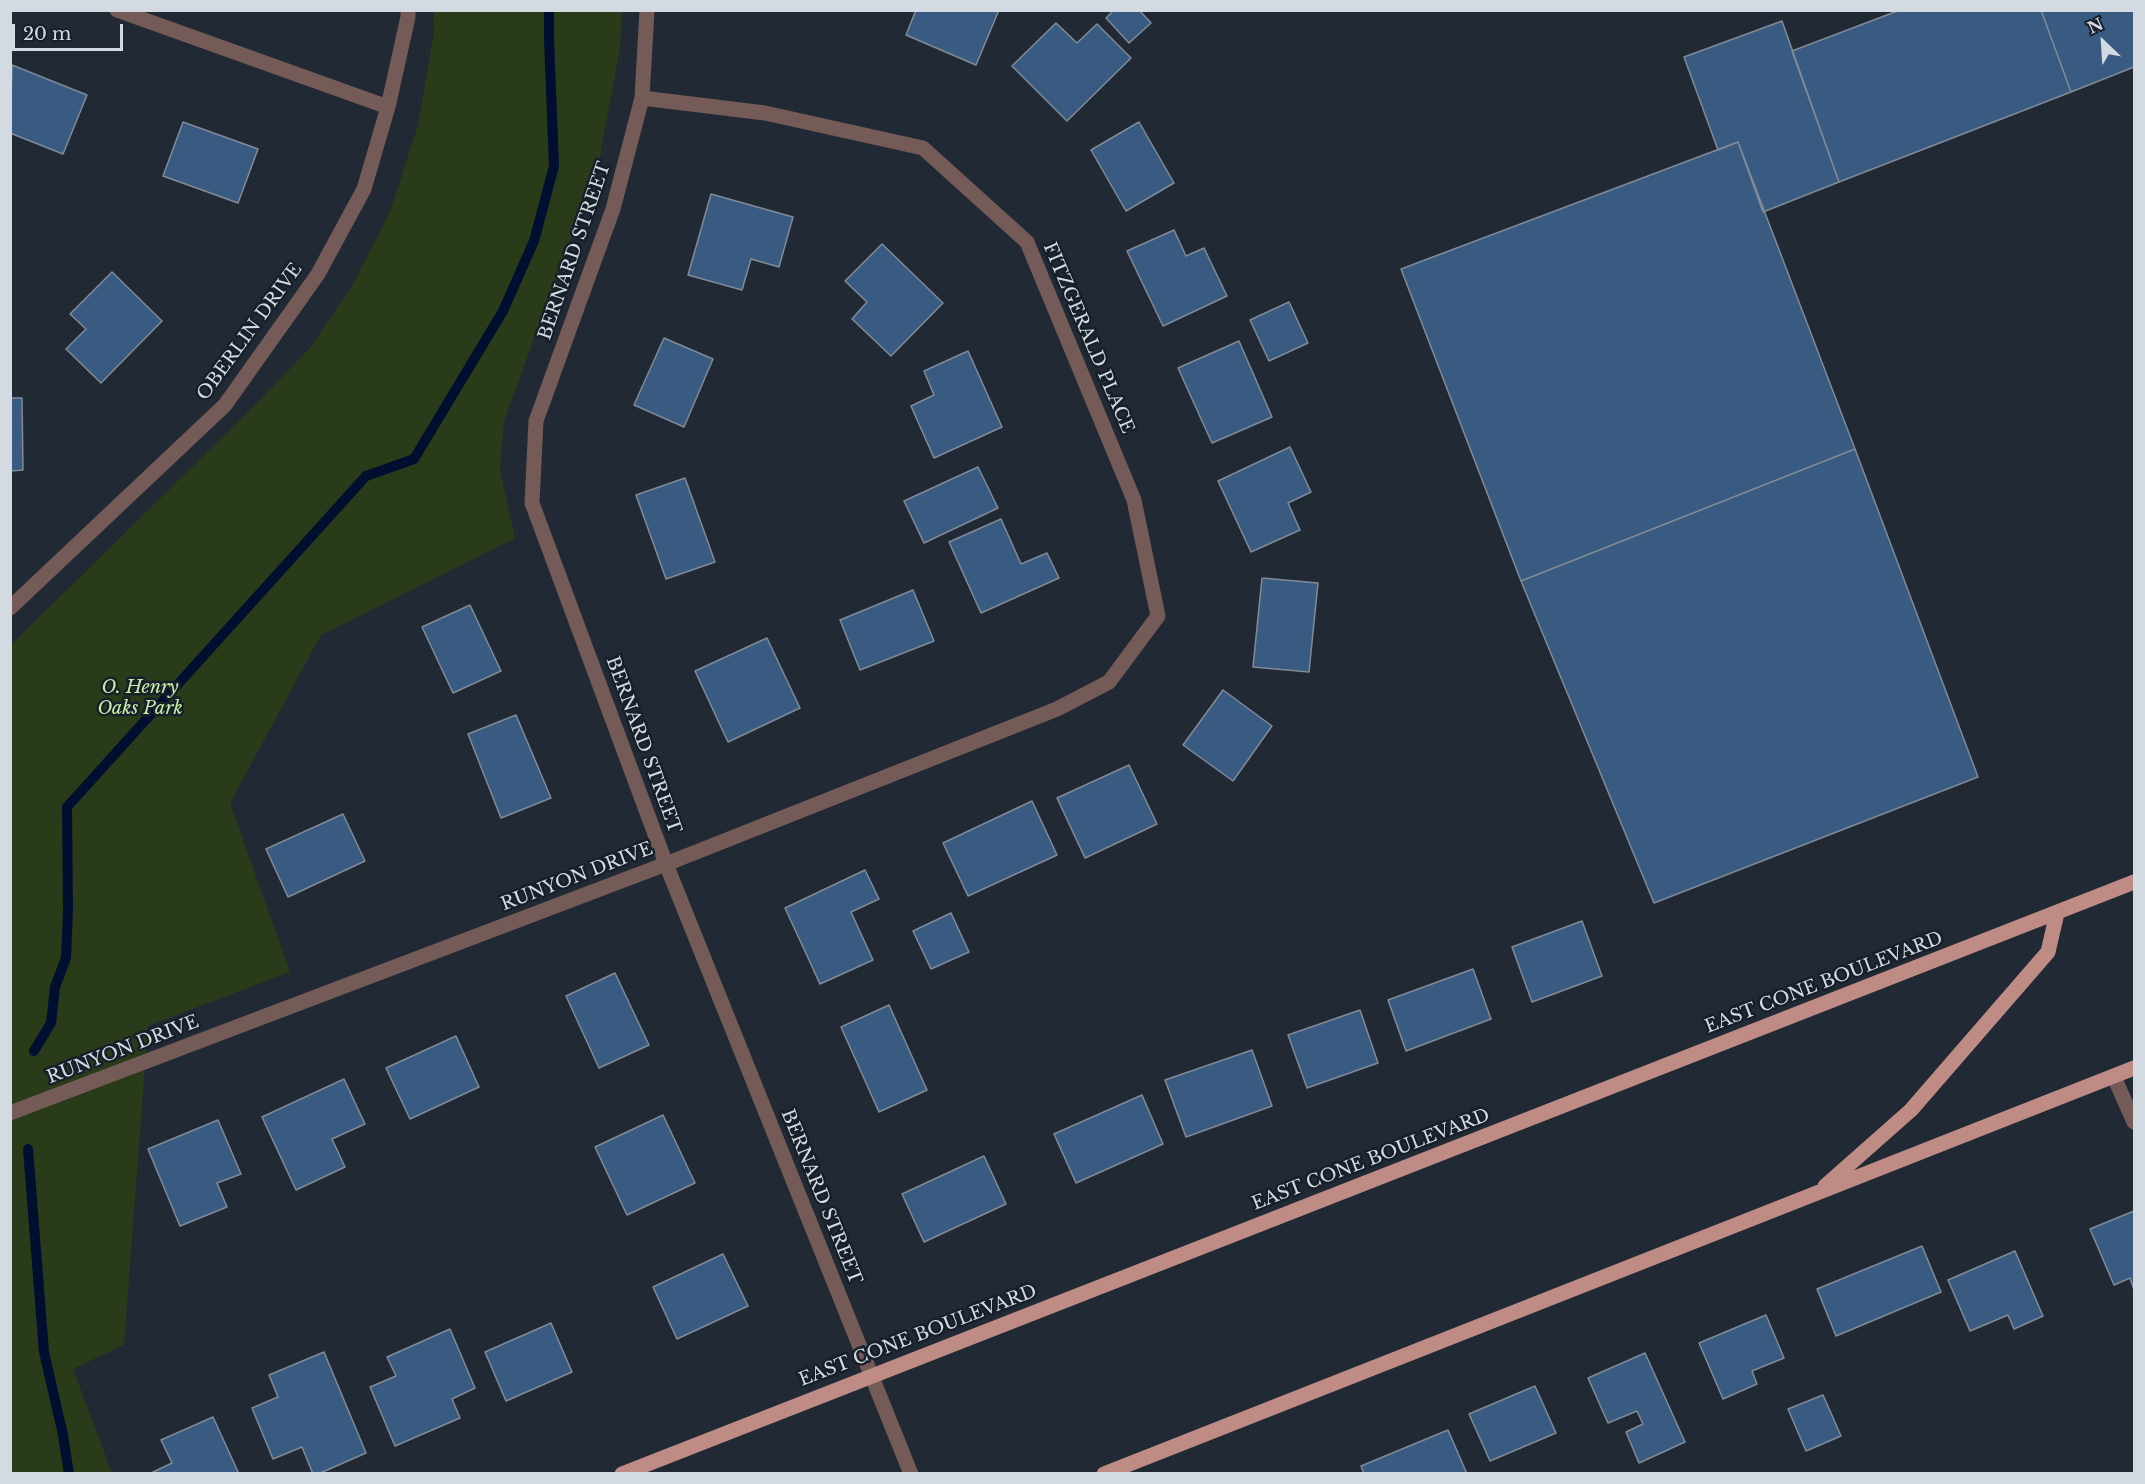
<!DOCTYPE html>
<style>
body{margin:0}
#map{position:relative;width:2145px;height:1484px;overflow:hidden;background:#212a34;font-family:"Libre Baskerville",serif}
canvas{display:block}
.frame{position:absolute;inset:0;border:12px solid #d4dae1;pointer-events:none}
.north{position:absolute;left:2073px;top:12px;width:60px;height:60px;-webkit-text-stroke:4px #17202a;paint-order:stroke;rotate:335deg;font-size:16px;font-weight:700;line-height:24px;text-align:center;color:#d4dae1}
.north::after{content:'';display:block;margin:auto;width:21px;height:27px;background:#d4dae1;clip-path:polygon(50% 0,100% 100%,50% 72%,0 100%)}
.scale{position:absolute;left:12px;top:24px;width:111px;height:27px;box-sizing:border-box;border:3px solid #d4dae1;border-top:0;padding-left:8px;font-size:18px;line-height:21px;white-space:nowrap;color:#d4dae1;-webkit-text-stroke:4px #17202a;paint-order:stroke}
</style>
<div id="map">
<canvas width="2145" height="1484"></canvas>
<div class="frame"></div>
<div class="north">N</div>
<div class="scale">20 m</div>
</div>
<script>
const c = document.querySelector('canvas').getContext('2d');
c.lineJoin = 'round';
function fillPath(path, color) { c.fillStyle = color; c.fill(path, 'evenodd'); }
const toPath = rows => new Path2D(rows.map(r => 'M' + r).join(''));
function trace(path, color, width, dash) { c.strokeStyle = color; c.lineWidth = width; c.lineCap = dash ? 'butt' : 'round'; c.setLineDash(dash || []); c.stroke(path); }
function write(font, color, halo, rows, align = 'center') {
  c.font = font + ' "Libre Baskerville",serif'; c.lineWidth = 5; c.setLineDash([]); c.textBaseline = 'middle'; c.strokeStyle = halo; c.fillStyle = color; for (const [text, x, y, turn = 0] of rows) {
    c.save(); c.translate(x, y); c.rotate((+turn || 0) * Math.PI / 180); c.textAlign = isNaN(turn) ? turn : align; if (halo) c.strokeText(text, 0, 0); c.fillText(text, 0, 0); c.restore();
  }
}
fillPath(toPath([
 [433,11,622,11,620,48,599,161,504,421,500,470,515,538,321,635,230,803,290,972,148,1026,124,1345,73,1369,112,1473,11,1474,11,645,254,406,310,348,352,286,391,209,418,125,434,32]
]), '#293b18');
trace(toPath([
 [34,1051,51,1023,55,987,66,958,68,910,67,807,366,476,414,459,503,311,534,241,554,166,549,40,549,10],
 [28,1149,44,1352,63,1435,69,1474]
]), '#000f30', 10);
const building = toPath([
 [916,10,999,10,976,65,906,35,916,10],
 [1114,10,1139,10,1151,23,1129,43,1106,18,1114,10],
 [1900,10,2041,10,2071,92,1839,182,1792,51,1900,10],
 [2041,10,2134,10,2134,67,2071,92,2041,10],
 [1782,21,1839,182,1763,212,1738,142,1718,150,1684,57,1782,21],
 [1056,23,1077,43,1097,24,1131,58,1067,121,1012,66,1056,23],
 [12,65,87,95,63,154,10,133,12,65],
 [183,122,258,149,238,203,163,176,183,122],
 [1139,122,1174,183,1126,211,1091,150,1139,122],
 [1738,142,1855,449,1521,581,1401,269,1738,142],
 [711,194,793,217,779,267,751,259,742,290,688,275,711,194],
 [1174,230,1186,256,1204,248,1227,296,1163,326,1127,251,1174,230],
 [882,244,943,303,891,356,852,319,867,302,845,281,882,244],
 [112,272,162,321,101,383,66,349,86,329,70,314,112,272],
 [1289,302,1308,343,1269,361,1250,320,1289,302],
 [664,338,713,359,684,427,634,405,664,338],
 [1239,341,1272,417,1212,443,1178,368,1239,341],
 [968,351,1002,427,934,458,911,406,934,395,924,371,968,351],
 [10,398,22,398,23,470,10,471,10,398],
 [1290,447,1311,492,1288,503,1300,530,1251,552,1218,481,1290,447],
 [1855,449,1978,777,1654,903,1521,581,1855,449],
 [978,467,998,508,924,543,904,501,978,467],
 [685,478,715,562,666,579,636,495,685,478],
 [1001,519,1021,564,1047,553,1059,578,981,613,949,542,1001,519],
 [1262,578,1318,583,1309,672,1253,667,1262,578],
 [913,590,934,641,860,670,840,620,913,590],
 [470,605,501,671,453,693,422,627,470,605],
 [767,638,800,708,728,742,695,671,767,638],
 [1223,690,1272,726,1233,781,1183,745,1223,690],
 [516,715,551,798,501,818,468,734,516,715],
 [1129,765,1157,824,1085,858,1057,798,1129,765],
 [1032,801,1057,855,968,896,943,843,1032,801],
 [343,814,365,861,288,897,266,849,343,814],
 [865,870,879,899,851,912,873,960,820,984,785,908,865,870],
 [951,913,969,952,931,969,913,931,951,913],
 [1582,921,1602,976,1532,1002,1512,947,1582,921],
 [1473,969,1491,1019,1406,1051,1388,1000,1473,969],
 [615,973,649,1045,599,1068,566,996,615,973],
 [889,1005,927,1090,879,1112,841,1027,889,1005],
 [1360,1010,1378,1063,1307,1088,1288,1035,1360,1010],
 [456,1036,479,1087,410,1119,386,1068,456,1036],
 [1252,1050,1272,1106,1186,1137,1165,1080,1252,1050],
 [344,1079,365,1124,332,1139,345,1167,296,1190,262,1117,344,1079],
 [1142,1095,1163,1144,1076,1183,1054,1134,1142,1095],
 [663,1115,695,1183,627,1215,595,1147,663,1115],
 [218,1120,241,1174,217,1183,227,1207,180,1226,148,1149,218,1120],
 [984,1156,1006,1204,924,1242,902,1194,984,1156],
 [2134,1211,2134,1290,2130,1278,2114,1285,2090,1229,2134,1211],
 [1922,1246,1941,1292,1836,1336,1817,1289,1922,1246],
 [2015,1251,2043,1316,2014,1329,2008,1315,1970,1331,1948,1280,2015,1251],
 [723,1254,748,1306,677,1339,653,1287,723,1254],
 [1766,1315,1784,1358,1752,1371,1757,1384,1723,1399,1699,1343,1766,1315],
 [551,1323,572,1372,506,1401,485,1352,551,1323],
 [450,1329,475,1388,452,1399,460,1418,395,1446,370,1387,396,1376,387,1357,450,1329],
 [324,1352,366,1453,318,1474,313,1474,302,1447,273,1459,252,1408,278,1397,269,1375,324,1352],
 [1645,1353,1685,1442,1639,1463,1626,1432,1643,1424,1637,1411,1608,1423,1588,1378,1645,1353],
 [1535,1386,1556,1433,1490,1461,1469,1414,1535,1386],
 [1823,1395,1841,1436,1806,1451,1788,1409,1823,1395],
 [213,1417,239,1474,149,1474,172,1463,161,1440,213,1417],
 [1448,1430,1467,1474,1364,1474,1361,1466,1448,1430]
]);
fillPath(building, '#3a5b81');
trace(building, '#808b97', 1.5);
trace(toPath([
 [117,10,388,107],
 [647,10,642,98,613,209,536,421,532,503,666,864,911,1474],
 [10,608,225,405,318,274,364,189,388,107,408,17,408,10],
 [2114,1077,2134,1122],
 [10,1113,666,864,1057,709,1109,682,1158,616,1134,500,1027,242,923,148,765,113,642,98]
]), '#745b57', 15);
trace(toPath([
 [1825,1186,1911,1110,2048,952,2057,913],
 [622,1474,2134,882],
 [1104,1474,2134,1068]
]), '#be8c85', 15);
write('18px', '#d4dae1', '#17202a', [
 ["BERNARD STREET",575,251,-71],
 ["OBERLIN DRIVE",250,332,-54],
 ["FITZGERALD PLACE",1088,338,67],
 ["BERNARD STREET",643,745,70],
 ["RUNYON DRIVE",577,877,-21],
 ["EAST CONE BOULEVARD",1824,983,-21],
 ["RUNYON DRIVE",123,1050,-21],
 ["EAST CONE BOULEVARD",1371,1160,-21],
 ["BERNARD STREET",821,1197,68],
 ["EAST CONE BOULEVARD",918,1336,-21]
]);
write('italic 18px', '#c7eea6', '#17202a', [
 ["O. Henry",140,688],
 ["Oaks Park",140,709]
]);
</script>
